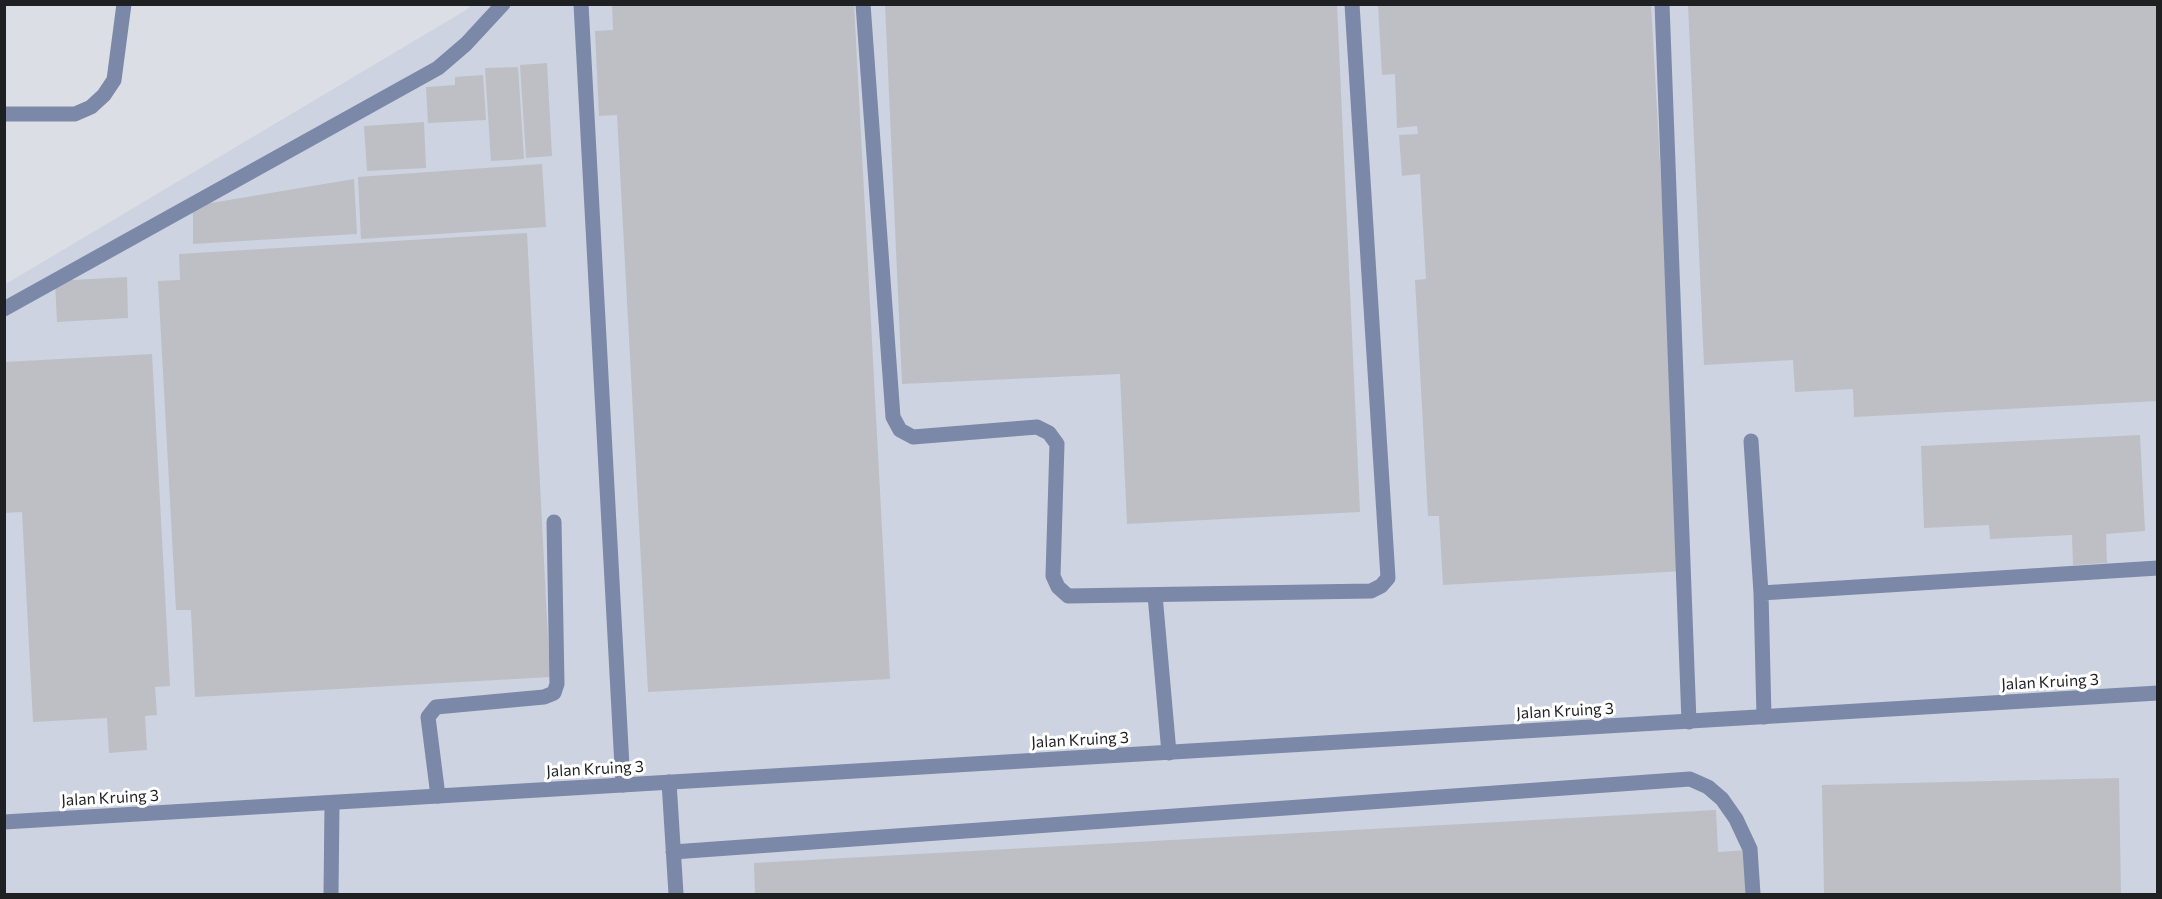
<!DOCTYPE html>
<style>
body{margin:0}
#map{position:relative;width:2162px;height:899px;overflow:hidden;background:#dcdee5;font-family:Commissioner,sans-serif}
canvas{display:block}
.frame{position:absolute;inset:0;border:6px solid #1f2022;pointer-events:none}
</style>
<div id="map">
<canvas width="2162" height="899"></canvas>
<div class="frame"></div>
</div>
<script>
const c = document.querySelector('canvas').getContext('2d');
c.lineJoin = 'round';
function fillPath(path, color) { c.fillStyle = color; c.fill(path, 'evenodd'); }
const toPath = rows => new Path2D(rows.map(r => 'M' + r).join(''));
function trace(path, color, width, dash) { c.strokeStyle = color; c.lineWidth = width; c.lineCap = dash ? 'butt' : 'round'; c.setLineDash(dash || []); c.stroke(path); }
function write(font, color, halo, rows, align = 'center') {
  c.font = font + ' Commissioner,sans-serif'; c.lineWidth = 6; c.setLineDash([]); c.textBaseline = 'middle'; c.strokeStyle = halo; c.fillStyle = color; for (const [text, x, y, turn = 0] of rows) {
    c.save(); c.translate(x, y); c.rotate((+turn || 0) * Math.PI / 180); c.textAlign = isNaN(turn) ? turn : align; if (halo) c.strokeText(text, 0, 0); c.fillText(text, 0, 0); c.restore();
  }
}
fillPath(toPath([
 [471,5,2157,5,2157,894,5,894,4,285,466,10]
]), '#cdd3e0');
fillPath(toPath([
 [612,4,854,4,890,679,648,692,617,115,599,116,595,31,613,30],
 [885,4,1337,4,1360,512,1127,524,1120,374,902,384],
 [1378,4,1651,4,1683,571,1443,585,1439,516,1428,516,1415,280,1426,279,1420,174,1402,176,1399,135,1418,134,1417,126,1397,128,1395,74,1382,75],
 [1688,4,2158,4,2158,401,1854,417,1853,389,1795,392,1793,360,1704,365],
 [547,63,552,156,526,158,520,65],
 [518,67,524,159,491,161,485,68],
 [483,75,486,120,428,123,426,87,455,85,455,77],
 [424,122,426,168,367,171,364,126],
 [542,164,546,227,361,239,358,177],
 [354,179,357,234,193,244,193,206],
 [527,233,550,677,195,697,191,610,176,610,158,281,180,280,179,254],
 [127,277,128,318,57,322,55,281],
 [152,354,170,686,155,687,157,715,145,716,147,750,109,753,107,718,33,722,22,512,4,513,4,362],
 [2140,435,2145,531,2106,534,2107,563,2073,565,2072,535,1990,539,1989,525,1924,528,1921,446],
 [2119,778,2121,894,1824,894,1822,785],
 [1716,810,1718,852,1746,850,1748,894,755,894,754,863]
]), '#bdbfc5');
trace(toPath([
 [581,4,623,785],
 [863,4,893,417,900,430,913,437,1037,427,1049,433,1057,444,1053,576,1058,587,1068,596,1371,591,1381,586,1388,578,1352,4],
 [1662,4,1689,722],
 [4,114,75,114,91,107,104,95,114,80,124,4],
 [4,309,438,68,466,44,503,4],
 [1751,441,1761,593,1764,717],
 [1761,593,2158,568],
 [1155,595,1169,753],
 [669,782,676,894],
 [438,796,428,717,436,707,544,697,554,693,557,684,554,522],
 [673,852,1690,779,1708,787,1722,799,1736,819,1750,849,1753,894],
 [331,894,332,803]
]), '#7b88a8', 15);
trace(toPath([
 [4,822,2158,693]
]), '#7b88a8', 15);
write('16px', '#1f2022', '#fff', [
 ["Jalan Kruing 3",2050,682,-3],
 ["Jalan Kruing 3",1565,711,-3],
 ["Jalan Kruing 3",1080,740,-3],
 ["Jalan Kruing 3",595,769,-3],
 ["Jalan Kruing 3",110,798,-3]
]);
</script>
